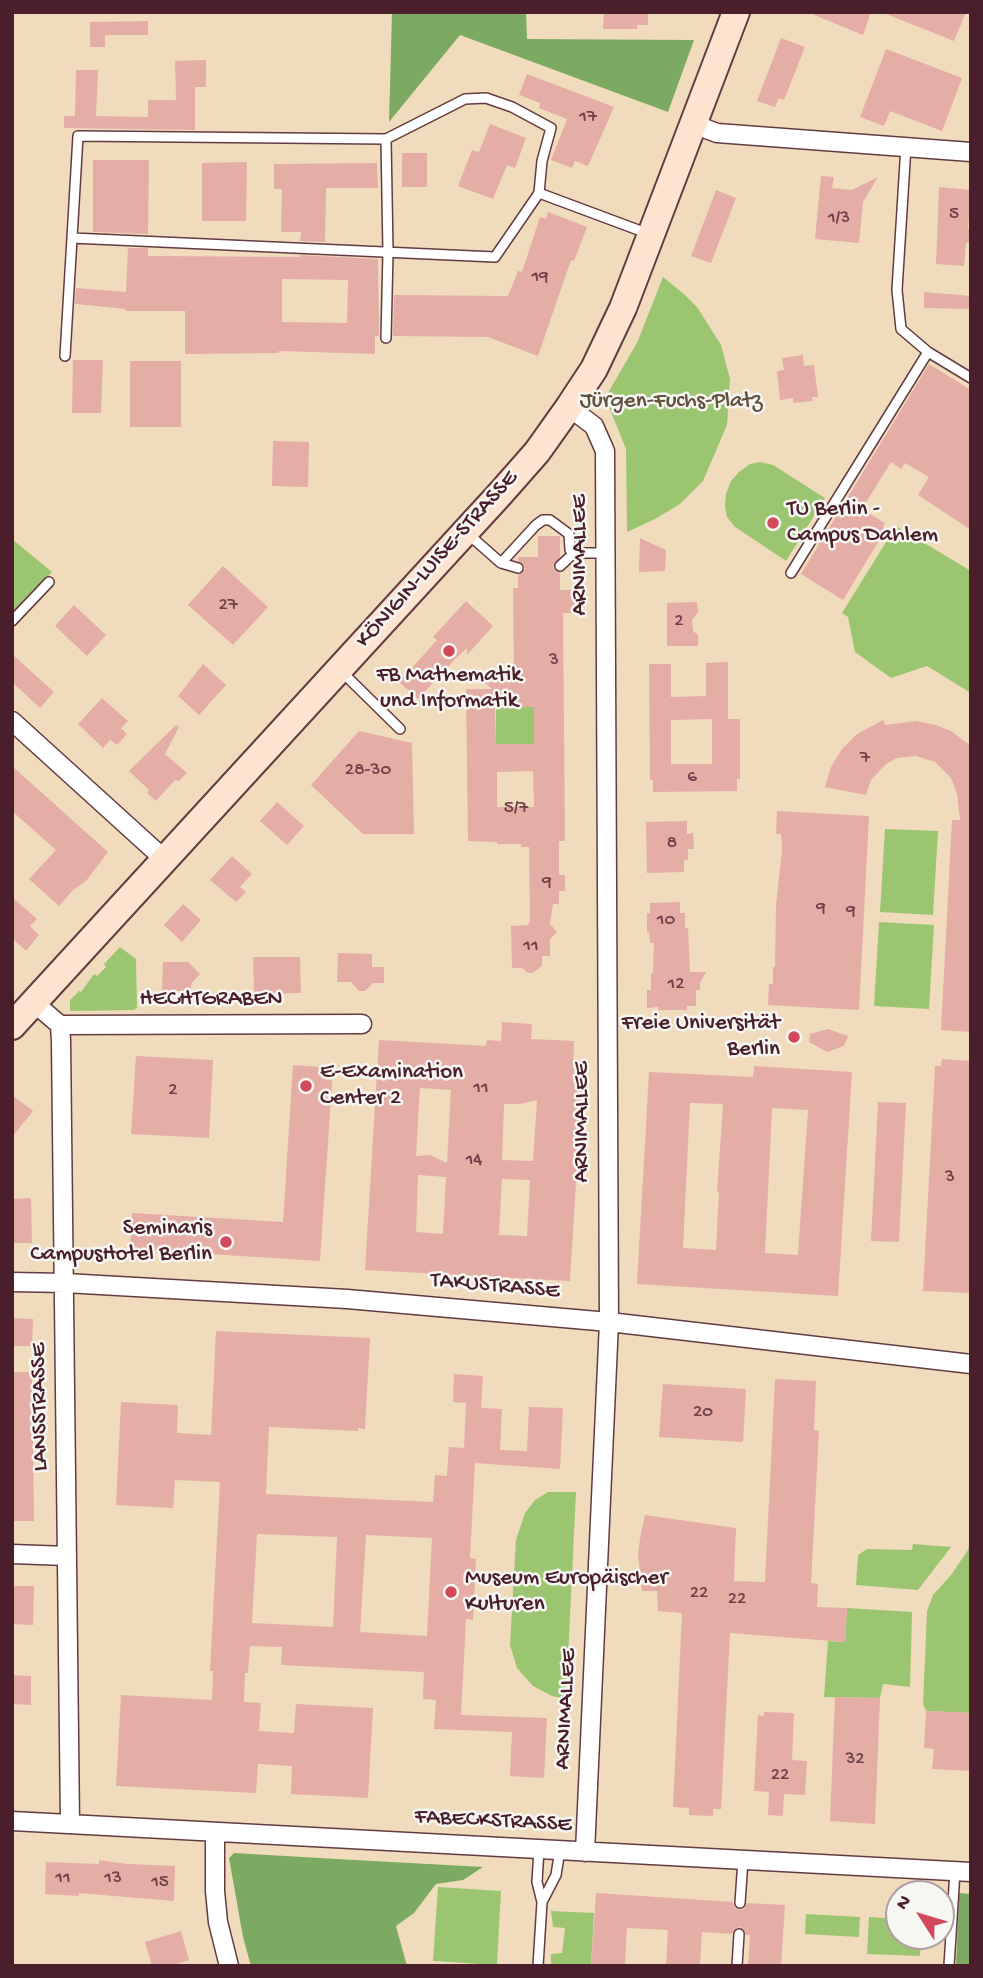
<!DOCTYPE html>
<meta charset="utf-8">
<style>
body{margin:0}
#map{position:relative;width:983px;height:1978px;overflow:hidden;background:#f0dcbc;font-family:"Gochi Hand",sans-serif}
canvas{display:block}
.frame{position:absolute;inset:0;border:14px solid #4a1f2b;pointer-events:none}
.north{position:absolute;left:885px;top:1880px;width:70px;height:70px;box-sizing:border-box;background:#f6f6f2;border:2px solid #b1a0a2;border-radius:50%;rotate:307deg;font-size:19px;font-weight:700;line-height:28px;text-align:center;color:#4a1f2b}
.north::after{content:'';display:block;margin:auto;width:24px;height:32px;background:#d1495b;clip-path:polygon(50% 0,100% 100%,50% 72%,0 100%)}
</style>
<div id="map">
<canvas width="983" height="1978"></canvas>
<div class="frame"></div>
<div class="north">N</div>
</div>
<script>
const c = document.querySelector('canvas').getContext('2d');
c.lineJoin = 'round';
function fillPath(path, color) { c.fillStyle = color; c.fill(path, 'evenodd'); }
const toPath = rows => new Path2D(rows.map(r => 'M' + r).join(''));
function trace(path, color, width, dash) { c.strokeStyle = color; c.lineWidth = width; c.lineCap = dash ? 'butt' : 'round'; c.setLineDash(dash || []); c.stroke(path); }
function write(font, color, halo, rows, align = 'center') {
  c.font = font + ' "Gochi Hand",sans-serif'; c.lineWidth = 5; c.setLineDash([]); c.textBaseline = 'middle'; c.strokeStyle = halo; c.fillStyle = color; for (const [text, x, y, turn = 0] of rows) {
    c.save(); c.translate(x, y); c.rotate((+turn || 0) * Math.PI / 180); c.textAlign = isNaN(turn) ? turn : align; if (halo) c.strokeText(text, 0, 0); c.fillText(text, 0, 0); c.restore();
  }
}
fillPath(toPath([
 [663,277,684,294,697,307,721,345,730,379,727,425,703,481,680,504,655,519,627,532,626,449,607,402,609,391,637,343],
 [760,462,773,465,825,498,786,561,735,527,727,517,725,506,726,494,731,481,739,472,750,464],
 [896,526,971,571,971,693,927,666,891,678,855,652,848,617,842,613],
 [12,539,52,572,12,615],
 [496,707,534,707,534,744,496,744],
 [885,829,938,831,933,915,880,912],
 [879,922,934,925,929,1009,874,1006],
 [120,947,136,959,137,1008,133,1010,70,1011,70,1000,79,991,81,992,94,974,97,976,106,967,104,964],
 [548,1492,576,1492,566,1699,552,1696,533,1686,517,1668,510,1645,516,1540,525,1513,535,1500],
 [971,1537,971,1713,926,1711,923,1704,927,1611,933,1595,951,1575,968,1550],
 [913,1544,951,1547,918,1590,856,1585,858,1555,867,1549,912,1550],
 [847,1608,912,1612,910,1687,883,1684,880,1698,824,1697,828,1641,845,1642],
 [438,1887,501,1891,497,1965,433,1961],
 [551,1911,594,1913,591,1966,551,1966,551,1954,562,1953,565,1928,553,1927],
 [806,1914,860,1917,859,1937,805,1934],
 [869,1917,899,1919,899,1936,921,1936,920,1956,867,1954]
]), '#9cc571');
fillPath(toPath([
 [392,12,526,12,527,39,694,40,668,112,460,35,389,122],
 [234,1853,337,1859,483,1867,463,1880,436,1884,414,1913,396,1926,407,1966,251,1966,243,1937,229,1858],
 [959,1893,971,1894,971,1966,956,1966]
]), '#7daa63');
fillPath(toPath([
 [604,12,648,12,648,25,637,25,637,29,603,29],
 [807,12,871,12,863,35],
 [881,12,966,12,954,41],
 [148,21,148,35,105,35,105,47,90,47,90,22],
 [781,38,805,47,784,100,779,98,775,107,757,101],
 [886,49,962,78,942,131,890,111,884,126,860,117],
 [206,60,206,87,195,87,195,130,64,128,64,116,75,116,76,70,98,70,96,116,148,117,148,100,176,100,175,61],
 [527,74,614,107,588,166,575,161,572,168,551,160,567,119,539,108,540,103,519,95],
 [490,124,526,138,515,168,507,165,493,199,458,186,472,150,479,152],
 [402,153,427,153,427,187,402,187],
 [93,160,149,160,148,234,93,232],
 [247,162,246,221,202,221,202,163],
 [377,163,378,188,326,188,325,242,300,241,301,232,281,232,282,189,274,189,274,164],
 [821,176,834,177,832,188,852,190,878,177,863,202,859,243,815,239],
 [939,187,971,190,968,229,971,229,971,243,966,243,964,266,936,264],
 [716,190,736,198,711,263,691,256],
 [548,212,587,227,574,261,571,260,538,356,488,337,393,336,394,295,508,296,518,271,522,272,540,217,546,219],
 [128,248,148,248,148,256,300,257,300,255,378,259,379,336,375,336,375,354,279,351,279,353,185,354,185,311,126,311,126,309,75,304,76,288,126,292],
 [282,279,348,280,347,323,282,322],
 [924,292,971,296,971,309,924,308],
 [803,355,804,366,814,365,818,397,812,397,813,401,793,403,793,398,780,400,777,371,784,370,782,358],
 [73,360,103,360,101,413,72,413],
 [130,361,181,361,181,427,130,427],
 [929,364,971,390,971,530,918,495,929,477,905,463,901,469,891,462,862,509,885,523,883,527,886,529,843,600,801,574],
 [273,441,309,442,308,487,272,486],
 [538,536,560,536,560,557,553,567,560,573,560,590,577,590,576,613,563,613,565,841,559,841,559,875,565,875,565,891,559,891,559,904,553,904,550,924,557,932,550,939,550,956,542,956,542,966,533,973,528,973,522,968,512,968,511,926,528,925,530,921,529,847,521,847,521,844,497,844,497,842,468,841,466,689,492,689,478,677,514,677,513,588,518,588,518,575,525,569,523,564,518,561,518,557,538,557],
 [495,707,534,707,534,744,496,744],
 [533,771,534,807,497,807,497,772],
 [640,538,666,550,665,571,639,572],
 [223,566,268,607,233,645,188,605],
 [466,601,493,626,467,655,467,648,456,658,418,699,399,682,437,640,433,637],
 [697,602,698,612,692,620,693,631,698,635,698,646,667,646,667,603],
 [74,605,106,635,87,656,55,626],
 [12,654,54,692,40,708,12,682],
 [728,662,728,719,740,719,740,779,737,779,737,791,653,792,653,780,650,780,649,664,671,664,671,697,706,696,706,663],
 [712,719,712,764,671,764,671,720],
 [203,664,226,685,199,715,178,696],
 [102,698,128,721,121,728,127,734,117,745,110,740,103,748,78,724],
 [883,720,885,725,916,721,936,725,951,731,971,746,971,1032,941,1030,952,820,960,820,957,794,951,778,935,762,916,756,897,758,886,764,871,780,866,795,825,787,831,767,842,749,857,734],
 [176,725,179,727,165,754,187,773,179,781,175,780,156,801,147,793,149,790,129,771],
 [359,731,412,743,414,834,363,834,311,785],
 [12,766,108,852,86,881,73,890,59,906,29,879,56,850,12,811],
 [277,802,304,826,287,845,260,821],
 [777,811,869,816,859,1010,768,1005,769,984,773,984,773,967,775,967,776,906,782,850,781,834,776,834],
 [687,821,687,834,693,833,694,849,688,849,688,860,684,860,684,872,647,873,646,822],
 [232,856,252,874,240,887,246,892,236,902,210,880],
 [12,897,37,919,30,926,39,935,26,951,12,938],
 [680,902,680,913,685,913,685,928,688,928,690,972,706,972,700,983,700,990,696,990,696,1006,687,1006,687,1010,658,1010,658,1007,647,1008,647,990,651,990,651,973,653,973,654,943,650,943,649,932,647,932,647,913,650,913,650,903],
 [183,904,201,920,182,942,164,925],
 [338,953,372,954,372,967,384,967,384,983,373,983,365,991,359,991,351,982,337,982],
 [253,957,300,957,301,993,254,994],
 [163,962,188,962,200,974,191,984,191,991,162,991],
 [502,1022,532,1024,531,1039,574,1041,573,1067,583,1067,570,1281,365,1270,379,1040,486,1046,487,1040,501,1041],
 [420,1088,451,1090,447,1163,430,1155,416,1156],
 [537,1100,533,1161,502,1160,504,1104,520,1104],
 [418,1175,446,1177,443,1234,416,1232],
 [502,1179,530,1180,527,1236,499,1235],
 [828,1029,848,1036,844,1046,827,1052,809,1042,810,1034],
 [136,1056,213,1060,209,1138,131,1134],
 [942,1059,971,1061,971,1293,923,1291,935,1066,941,1066],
 [293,1065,333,1068,320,1261,130,1249,132,1213,283,1222],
 [754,1066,852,1072,838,1296,637,1284,649,1072,753,1077],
 [690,1103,723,1104,717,1192,719,1192,716,1250,683,1248],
 [772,1108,808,1110,798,1255,765,1253],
 [12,1095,33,1111,12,1137],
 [878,1102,906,1103,899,1242,871,1241],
 [31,1198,32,1243,12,1243,12,1199],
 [12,1318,33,1319,32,1346,13,1346],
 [216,1331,370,1338,365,1429,358,1428,358,1431,269,1427,266,1494,433,1502,435,1475,447,1476,449,1447,464,1448,466,1403,453,1402,454,1374,483,1376,481,1408,502,1409,500,1450,527,1451,529,1407,563,1408,560,1469,475,1463,470,1558,476,1559,473,1620,466,1619,461,1715,547,1718,544,1778,510,1776,512,1732,434,1729,436,1700,423,1699,424,1672,281,1665,282,1647,250,1646,248,1673,245,1673,244,1702,261,1703,259,1731,294,1733,296,1704,373,1708,368,1798,291,1794,292,1766,258,1764,256,1793,116,1786,121,1695,212,1700,213,1671,210,1671,220,1482,175,1480,173,1508,116,1505,121,1402,178,1405,177,1433,211,1435],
 [257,1534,337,1537,333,1627,252,1623],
 [366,1535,432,1538,427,1636,360,1632],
 [12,1372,32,1372,34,1521,12,1521],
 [775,1379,816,1381,814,1430,819,1431,811,1583,818,1584,817,1607,847,1608,845,1642,730,1633,721,1809,713,1809,713,1816,689,1815,689,1808,673,1807,682,1613,658,1611,657,1591,642,1591,638,1554,641,1533,645,1515,736,1528,734,1581,765,1582],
 [663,1384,746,1389,743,1442,659,1437],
 [12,1586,34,1586,33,1625,12,1624],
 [12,1675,31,1676,31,1705,12,1704],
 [835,1697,880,1698,875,1824,830,1821],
 [926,1711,971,1713,971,1771,932,1769,934,1749,924,1748],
 [764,1712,794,1713,792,1760,807,1761,805,1795,784,1794,783,1816,768,1815,769,1792,754,1791,758,1715,764,1716],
 [99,1860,128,1864,175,1866,174,1901,79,1893,79,1896,45,1894,46,1862,99,1864],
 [596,1893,733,1902,734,1907,739,1910,744,1909,747,1903,785,1905,781,1966,748,1966,750,1935,746,1935,743,1929,739,1927,734,1930,732,1934,702,1932,700,1966,666,1966,668,1930,627,1928,625,1966,591,1966],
 [181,1931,189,1960,171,1966,152,1966,145,1942]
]), '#e4ada5');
const lane = toPath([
 [386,139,465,99,486,98,512,107,551,128,542,161,539,193,649,234],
 [906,146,897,290,901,329,928,352,971,378],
 [72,238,78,136,386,139,388,252,386,338],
 [65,356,72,238,495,257,539,193],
 [468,534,501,563,536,525,543,520,550,520,569,534,570,550,574,553],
 [501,563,518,568],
 [560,566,574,553,605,553],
 [791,573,928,352],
 [12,621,49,582],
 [340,670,400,729],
 [542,1902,556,1875,560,1850],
 [740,1903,743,1860],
 [538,1966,542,1902,537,1882,539,1849],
 [737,1966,739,1934],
 [949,1966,955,1871]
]);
const street = toPath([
 [693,124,717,133,971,152],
 [569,407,594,426,605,451,609,1322,585,1852],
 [12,721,164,859],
 [33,1002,60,1025,61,1041,70,1824],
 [60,1025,362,1024],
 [12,1282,65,1283,347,1299,609,1322,971,1364],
 [12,1554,67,1556],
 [12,1821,971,1872],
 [215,1832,215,1891,218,1922,229,1966]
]);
const secondary = toPath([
 [12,1026,500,494,537,452,569,407,594,369,623,308,736,12]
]);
trace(lane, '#633b41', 12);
trace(street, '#633b41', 21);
trace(secondary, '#633b41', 30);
trace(lane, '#fff', 9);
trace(street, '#fff', 18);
trace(secondary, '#fde4d1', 26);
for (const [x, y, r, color] of [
 [773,523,7,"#d1495b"],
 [449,651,7,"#d1495b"],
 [794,1037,7,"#d1495b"],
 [306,1086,7,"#d1495b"],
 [226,1242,7,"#d1495b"],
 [451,1592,7,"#d1495b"]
]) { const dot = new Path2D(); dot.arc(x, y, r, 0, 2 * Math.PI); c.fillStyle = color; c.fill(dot); trace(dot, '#f6f6f2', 2.5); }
write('19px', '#70424a', null, [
 ["17",588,118],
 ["5",954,215],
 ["1/3",839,219],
 ["19",540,278],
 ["27",228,606],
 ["2",679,622],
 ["3",554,661],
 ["7",865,759],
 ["28-30",368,771],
 ["6",692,778],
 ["5/7",516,809],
 ["8",672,844],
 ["9",547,883],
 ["9",821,909],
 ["9",851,912],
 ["10",666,921],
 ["11",531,947],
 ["12",676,985],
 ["11",481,1089],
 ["2",173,1091],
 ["14",474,1161],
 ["3",950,1178],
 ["20",703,1413],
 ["22",699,1594],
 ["22",737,1600],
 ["32",855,1760],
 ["22",780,1776],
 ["11",63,1879],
 ["13",113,1879],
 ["15",160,1883]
]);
write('23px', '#635140', '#f6f6f2', [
 ["Jürgen-Fuchs-Platz",671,402]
]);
write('23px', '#4a1f2b', '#f6f6f2', [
 ["TU Berlin -",787,510],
 ["Campus Dahlem",787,536],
 ["FB Mathematik",449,676,"center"],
 ["und Informatik",449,702,"center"],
 ["Freie Universität",780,1024,"right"],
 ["Berlin",780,1050,"right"],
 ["E-Examination",320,1073],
 ["Center 2",320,1099],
 ["Seminaris",212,1229,"right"],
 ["CampusHotel Berlin",212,1255,"right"],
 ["Museum Europäischer",465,1579],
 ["Kulturen",465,1605]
], 'left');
write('23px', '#4a1f2b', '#f6f6f2', [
 ["ARNIMALLEE",581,555,-90],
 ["KÖNIGIN-LUISE-STRASSE",438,560,-48],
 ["HECHTGRABEN",211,1000],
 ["ARNIMALLEE",583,1122,-90],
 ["TAKUSTRASSE",495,1287,5],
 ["LANSSTRASSE",41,1407,-91],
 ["ARNIMALLEE",567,1709,-87],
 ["FABECKSTRASSE",493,1822,3]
]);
</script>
